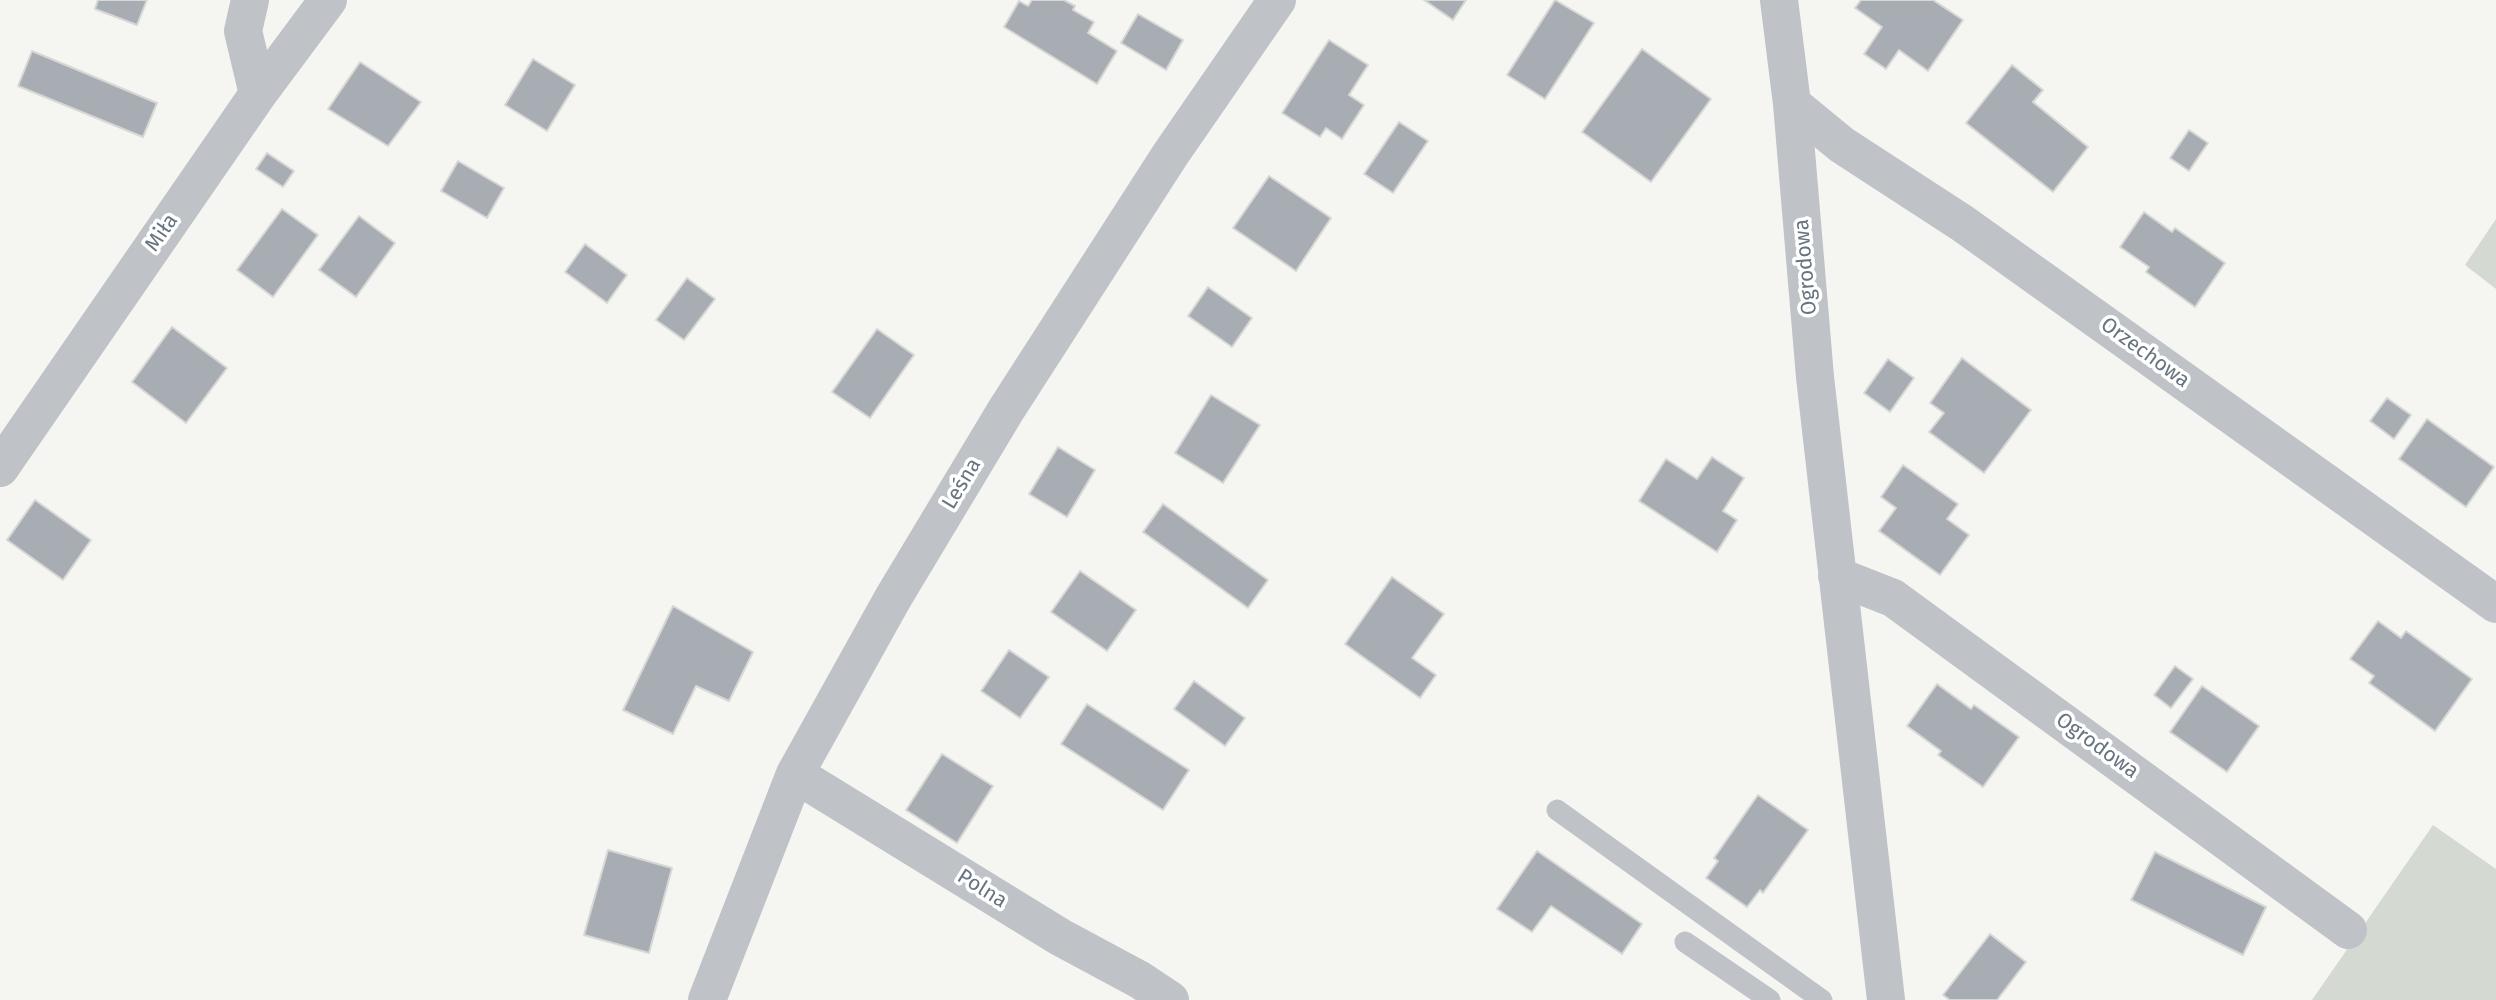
<!DOCTYPE html>
<meta charset="utf-8">
<style>
body{margin:0}
canvas{display:block;background:#f5f5f2}
</style>
<canvas width="2496" height="1000"></canvas>
<script>
const c = document.querySelector('canvas').getContext('2d');
c.lineJoin = 'round';
function fillPath(path, color) { c.fillStyle = color; c.fill(path, 'evenodd'); }
const toPath = rows => new Path2D(rows.map(r => 'M' + r).join(''));
function trace(path, color, width, dash) { c.strokeStyle = color; c.lineWidth = width; c.lineCap = dash ? 'butt' : 'round'; c.setLineDash(dash || []); c.stroke(path); }
function write(font, color, halo, rows, align = 'center') {
  c.font = font + ' "Fira Sans",sans-serif'; c.lineWidth = 7; c.setLineDash([]); c.textBaseline = 'middle'; c.strokeStyle = halo; c.fillStyle = color; for (const [text, x, y, turn = 0] of rows) {
    c.save(); c.translate(x, y); c.rotate((+turn || 0) * Math.PI / 180); c.textAlign = isNaN(turn) ? turn : align; if (halo) c.strokeText(text, 0, 0); c.fillText(text, 0, 0); c.restore();
  }
}
fillPath(toPath([
 [2496,219,2496,289,2465,265],
 [2433,825,2496,869,2496,1000,2312,1000]
]), '#d4dad2');
const building = toPath([
 [98,0,147,0,137,25,95,9,98,0],
 [1032,0,1064,0,1075,6,1073,10,1094,22,1088,33,1117,51,1097,84,1004,27,1019,1,1028,6,1032,0],
 [1424,0,1466,0,1453,20,1424,0],
 [1555,0,1594,23,1545,99,1507,75,1555,0],
 [1861,0,1933,0,1963,20,1928,71,1899,50,1886,69,1864,54,1882,27,1855,8,1861,0],
 [1138,14,1183,40,1166,70,1121,43,1138,14],
 [1329,40,1368,65,1349,95,1364,105,1342,139,1326,128,1320,137,1282,113,1329,40],
 [1642,49,1711,99,1651,182,1582,132,1642,49],
 [32,51,157,103,143,137,18,86,32,51],
 [533,59,575,85,547,131,505,105,533,59],
 [360,62,421,102,388,146,328,109,360,62],
 [2012,65,2043,90,2033,102,2088,147,2053,192,1966,123,2012,65],
 [1399,122,1428,141,1393,193,1364,174,1399,122],
 [2189,130,2208,143,2189,171,2170,158,2189,130],
 [267,153,294,171,283,187,256,169,267,153],
 [458,161,504,188,487,218,441,191,458,161],
 [1269,176,1331,218,1296,271,1233,228,1269,176],
 [282,209,318,235,273,297,237,270,282,209],
 [2144,212,2172,232,2175,228,2225,263,2195,307,2146,272,2149,267,2120,247,2144,212],
 [359,216,395,243,356,297,319,270,359,216],
 [585,244,627,275,607,303,565,272,585,244],
 [687,278,715,299,684,340,656,320,687,278],
 [1208,287,1252,318,1232,347,1188,316,1208,287],
 [172,327,227,368,186,423,132,382,172,327],
 [877,329,914,355,870,418,832,392,877,329],
 [1962,358,2031,410,1984,473,1929,432,1944,413,1930,403,1962,358],
 [1888,359,1914,378,1890,412,1864,393,1888,359],
 [1211,395,1260,425,1223,483,1175,453,1211,395],
 [2387,398,2411,415,2394,439,2370,421,2387,398],
 [2427,419,2494,467,2466,507,2399,459,2427,419],
 [1058,447,1095,470,1067,517,1029,494,1058,447],
 [1712,457,1744,478,1723,511,1737,520,1717,552,1639,501,1666,459,1697,479,1712,457],
 [1903,465,1958,504,1947,519,1969,535,1940,575,1879,531,1896,508,1881,497,1903,465],
 [35,500,91,540,63,580,7,540,35,500],
 [1163,504,1268,580,1248,608,1143,532,1163,504],
 [1080,571,1136,610,1107,651,1051,612,1080,571],
 [1392,577,1444,614,1412,658,1436,675,1420,698,1345,644,1392,577],
 [673,606,753,652,729,701,696,686,673,734,623,710,673,606],
 [2378,621,2401,638,2406,631,2472,679,2435,731,2369,683,2374,676,2350,659,2378,621],
 [1009,650,1049,677,1020,718,981,691,1009,650],
 [2175,666,2193,679,2171,708,2154,695,2175,666],
 [1194,681,1245,718,1225,746,1174,709,1194,681],
 [1937,684,1971,709,1974,705,2019,737,1983,787,1938,755,1941,751,1907,726,1937,684],
 [2202,686,2259,726,2227,772,2170,732,2202,686],
 [1087,704,1189,770,1163,810,1061,744,1087,704],
 [942,754,993,786,957,843,906,810,942,754],
 [1758,795,1808,830,1763,893,1760,890,1747,907,1706,878,1718,861,1714,858,1758,795],
 [608,850,672,868,649,953,584,935,608,850],
 [1537,851,1642,924,1622,954,1551,906,1532,932,1497,909,1537,851],
 [2155,852,2266,907,2243,955,2131,900,2155,852],
 [1990,934,2026,962,1997,1000,1950,1000,1943,995,1990,934]
]);
fillPath(building, '#a7adb3');
trace(building, '#d7d7d5', 2);
trace(toPath([
 [1557,810,1822,1000],
 [1685,942,1770,1000]
]), '#bfc2c6', 21);
trace(toPath([
 [250,0,243,31,258,94],
 [1779,0,1792,104,1815,377,1886,1000],
 [1792,104,1842,145,1962,223,2496,604],
 [0,468,258,94,328,0],
 [1837,576,1893,598,2348,930],
 [795,774,1060,937,1140,980,1170,1000],
 [707,1000,795,774,893,598,1006,410,1170,155,1277,0]
]), '#bfc2c6', 38);
write('21px', '#677481', '#fff', [
 ["Miła",162,233,-55],
 ["Ogrodowa",1806,267,-95],
 ["Orzechowa",2145,353,36],
 ["Leśna",962,484,-59],
 ["Ogrodowa",2097,746,36],
 ["Polna",982,889,32]
]);
</script>
